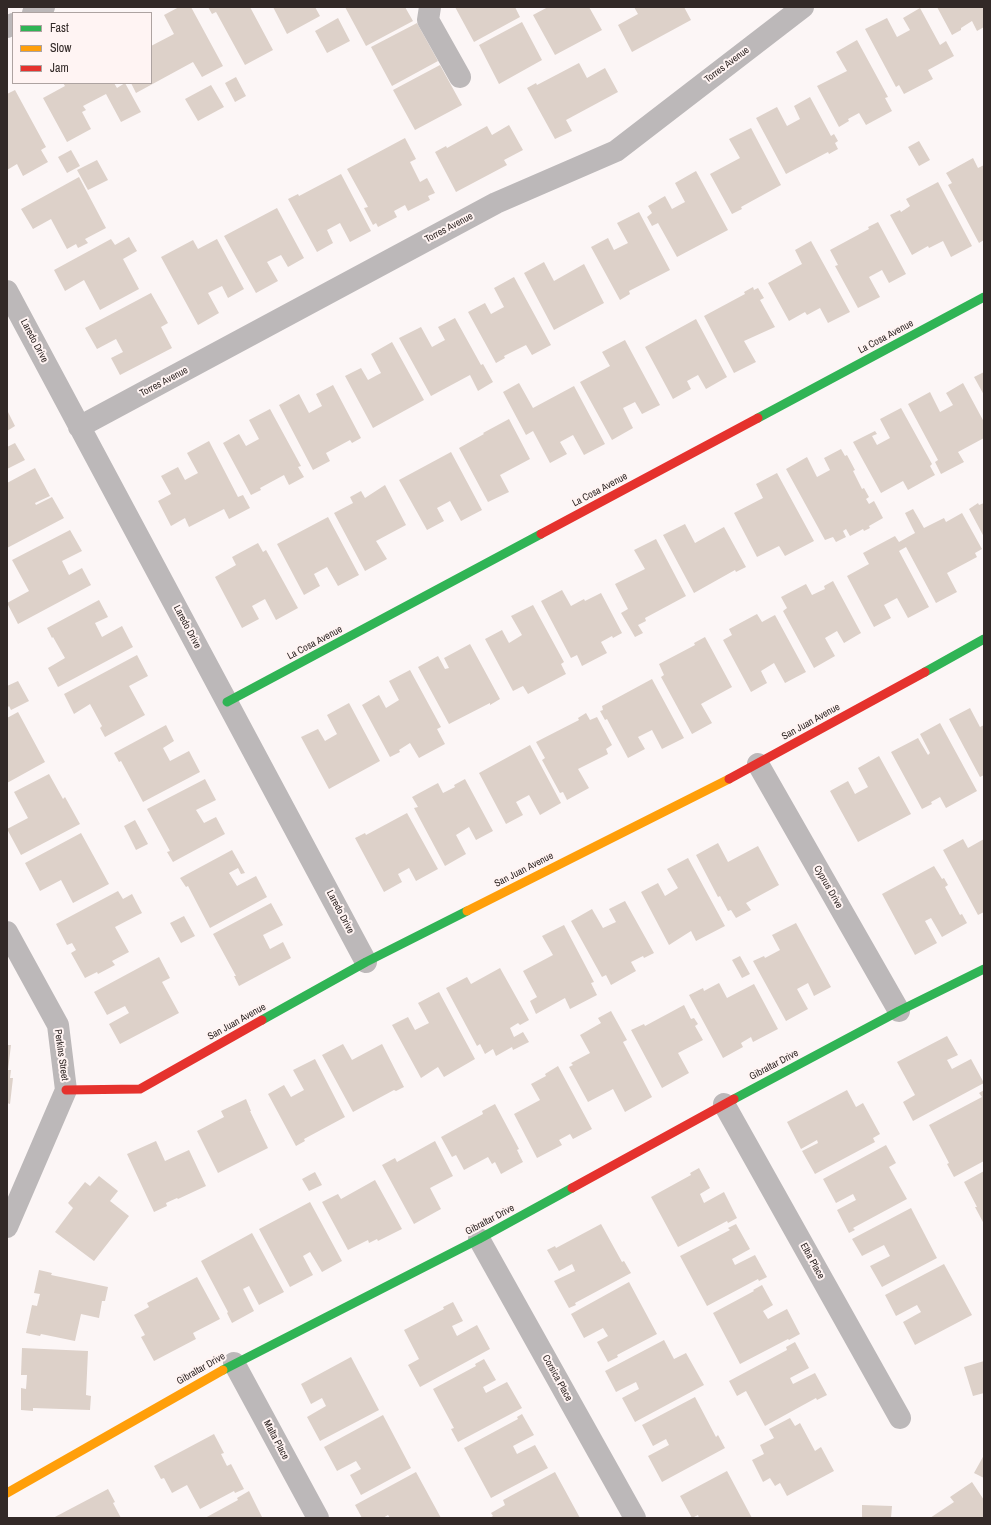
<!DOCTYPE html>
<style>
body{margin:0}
#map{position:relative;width:991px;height:1525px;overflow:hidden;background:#fcf6f6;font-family:"Archivo Narrow",sans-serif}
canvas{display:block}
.frame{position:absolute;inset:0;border:8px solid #322927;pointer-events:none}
.legend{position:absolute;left:12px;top:12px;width:140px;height:72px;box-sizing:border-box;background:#fff4f3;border:1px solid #ada3a1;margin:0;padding:5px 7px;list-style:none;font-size:12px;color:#322927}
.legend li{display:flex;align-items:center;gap:8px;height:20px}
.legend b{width:20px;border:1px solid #ada3a1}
</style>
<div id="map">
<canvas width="991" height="1525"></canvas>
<div class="frame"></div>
<ul class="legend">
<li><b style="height:5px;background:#30b455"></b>Fast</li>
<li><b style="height:5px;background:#ff9f0a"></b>Slow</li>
<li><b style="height:5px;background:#e5322d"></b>Jam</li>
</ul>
</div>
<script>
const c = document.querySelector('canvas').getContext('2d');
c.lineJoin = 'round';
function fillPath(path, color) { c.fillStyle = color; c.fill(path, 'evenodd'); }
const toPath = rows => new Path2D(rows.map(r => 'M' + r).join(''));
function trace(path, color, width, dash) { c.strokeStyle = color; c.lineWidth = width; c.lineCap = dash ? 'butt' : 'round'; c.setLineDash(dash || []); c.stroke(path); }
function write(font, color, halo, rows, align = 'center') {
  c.font = font + ' "Archivo Narrow",sans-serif'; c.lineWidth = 4; c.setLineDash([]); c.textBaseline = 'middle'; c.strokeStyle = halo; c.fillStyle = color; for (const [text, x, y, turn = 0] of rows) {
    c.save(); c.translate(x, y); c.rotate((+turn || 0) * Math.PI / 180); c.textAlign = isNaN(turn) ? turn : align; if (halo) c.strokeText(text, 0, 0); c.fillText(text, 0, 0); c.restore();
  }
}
fillPath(toPath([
 [179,7,191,7,223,66,202,77,193,62,136,93,131,83,151,83,151,46,174,34,164,15],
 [208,7,250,7,273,50,245,65,216,12,212,14],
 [273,7,315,7,320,16,287,34],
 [345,7,405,7,413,21,366,46],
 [455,7,515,7,520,17,474,42],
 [548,7,589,7,602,30,555,55,533,15],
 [634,7,684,7,691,20,632,52,618,25,638,14],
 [937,7,984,7,984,27,977,31,972,21,961,28,961,30,952,35],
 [920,8,940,45,946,41,954,56,928,70,933,79,904,94,899,85,896,87,865,29,887,18,897,37,910,30,903,18],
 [338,18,350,41,327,53,315,31],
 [522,22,542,60,499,84,479,45],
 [417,23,438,61,392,86,371,47],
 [857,40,888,97,885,98,892,111,866,125,859,113,848,119,849,121,839,127,817,86,847,71,836,52],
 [579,63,587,78,605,68,618,92,566,120,572,131,555,139,527,88,536,83,537,85],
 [440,65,462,105,415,130,393,90],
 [236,77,246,96,235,102,225,83],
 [63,83,114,83,117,88,125,83,141,112,121,122,106,94,83,106,86,110,82,112,91,129,67,142,43,98,65,86],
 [211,85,224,107,198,121,185,99],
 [15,90,46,147,41,150,48,162,23,176,17,164,7,170,7,94],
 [810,97,831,136,834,134,838,141,835,143,838,149,829,154,828,152,786,174,756,118,777,107,787,126,800,119,794,106],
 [509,125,523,150,504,160,507,165,456,192,435,152,446,146,447,148,487,126,492,135],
 [751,128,781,185,741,207,742,209,732,214,710,174,740,158,729,139],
 [405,138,416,159,410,162,420,182,427,178,435,193,428,196,430,200,408,211,405,205,394,211,397,217,378,227,376,223,373,225,364,208,368,207,347,169],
 [919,141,930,160,919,166,908,147],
 [71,150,80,166,67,173,58,157],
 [973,158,978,168,984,165,984,240,979,243,948,185,952,183,946,173],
 [97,160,108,180,88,190,77,170],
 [696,171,728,230,677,257,658,223,652,226,647,217,652,213,648,206,665,196,672,209,685,202,675,183],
 [341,174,371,231,350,242,340,223,327,230,333,243,317,252,288,199,298,194,299,196],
 [79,177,106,228,85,239,88,243,78,248,76,244,67,249,51,219,33,229,21,209],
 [938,182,972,246,951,257,943,241,929,248,928,246,912,255,890,215,900,210,901,212,910,206,906,199],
 [277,208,304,258,288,267,281,255,267,262,278,281,256,293,224,236],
 [639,212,670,270,629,291,630,294,620,300,591,247,608,238,614,250,628,243,617,223],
 [878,222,906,274,889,283,882,270,869,277,880,297,858,308,835,266,838,265,830,250,869,229,868,227],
 [129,237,137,251,123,259,139,289,100,310,84,280,65,291,54,270,111,239,115,245],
 [217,239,244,289,228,298,222,286,208,293,219,313,198,325,161,257,193,240,198,249],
 [811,241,850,312,828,323,820,308,807,315,805,312,789,321,768,283,802,264,795,250],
 [544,262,554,281,584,264,604,303,554,330,524,273],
 [514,277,551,345,532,355,526,345,504,356,505,358,496,363,468,312,485,303,491,314,504,307,494,288],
 [753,287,754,290,758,288,764,298,760,300,775,327,744,341,756,362,734,373,704,316,745,294,744,292],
 [151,293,168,323,161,327,172,348,120,375,111,358,123,352,116,339,97,349,85,328],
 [455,318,481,365,483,364,493,382,478,391,470,375,431,396,399,338,421,327,432,347,445,340,438,327],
 [696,319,727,377,706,389,698,375,687,381,691,389,673,399,645,347],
 [625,340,660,405,642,414,635,402,623,408,633,428,612,440,580,382,610,366,602,352],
 [392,342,424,400,373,428,345,376,361,368,368,380,381,373,371,354],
 [984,372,984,395,974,377],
 [519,383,533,408,574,386,605,444,584,455,573,435,560,442,567,454,550,463,533,431,526,435,503,392],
 [963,383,984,422,984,438,958,452,964,462,941,474,935,462,938,460,908,404,930,392,940,412,953,405,946,393],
 [333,385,361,438,352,443,350,440,326,453,330,461,313,470,279,405,299,394,309,413,322,406,316,394],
 [901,408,932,464,930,466,935,475,908,490,903,481,881,493,853,442,875,431,877,434,872,436,877,445,890,438,880,419],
 [270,409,301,466,298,467,304,477,289,485,284,475,260,488,261,490,251,495,223,443,239,434,246,446,259,439,249,420],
 [7,410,15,426,7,431],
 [509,419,530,459,500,475,509,492,488,502,459,448,484,434,483,433],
 [209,441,238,497,243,495,250,508,229,519,224,509,189,527,185,518,171,526,158,501,171,494,161,476,178,467,185,480,198,473,187,453],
 [15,443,25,460,7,469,7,447],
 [841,449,845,456,847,455,855,470,853,471,862,489,864,488,869,497,866,499,869,504,874,501,883,518,869,526,870,528,864,531,863,529,850,536,846,529,843,531,846,537,836,542,833,537,825,540,786,469,807,457,817,477,830,470,824,458],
 [451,452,482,510,461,521,450,501,437,508,444,521,427,530,399,480],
 [35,468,50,496,35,503,36,505,52,497,64,518,7,548,7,483],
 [777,473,814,541,785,556,779,546,757,557,734,513,763,498,756,484],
 [385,485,406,525,376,541,387,559,365,571,334,513,353,503,350,497,361,491,365,498],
 [978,503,979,505,984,503,984,537,969,509],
 [913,509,924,528,944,518,946,522,962,513,982,549,975,553,977,557,947,573,957,592,936,603,906,547,899,551,929,607,908,618,897,598,884,605,891,618,874,627,847,576,869,564,863,553,895,536,899,542,915,533,905,513],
 [328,517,359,575,338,586,327,567,314,574,320,586,304,595,277,544],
 [685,524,695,543,724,527,746,567,736,572,735,570,694,593,663,535],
 [70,530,82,551,62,561,69,575,82,568,91,585,18,624,7,603,29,591,12,560],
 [656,539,686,596,645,618,646,621,638,625,643,633,635,637,621,613,628,609,615,584,645,569,634,550],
 [258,543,263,552,266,550,298,608,276,620,265,599,252,606,259,619,242,628,215,577,236,565,232,557],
 [833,581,861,633,844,643,837,631,825,638,835,656,814,668,783,611,787,608,781,597,806,584,812,595,825,589,824,586],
 [562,590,571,606,584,599,585,601,601,593,622,633,613,638,612,636,601,642,607,653,582,666,577,655,571,658,541,601],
 [99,600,108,617,95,623,102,637,122,626,133,647,58,687,48,668,65,658,53,637,52,638,47,628],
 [533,605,564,662,561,664,566,674,528,694,523,686,513,691,485,639,502,630,509,643,522,635,511,616],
 [757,614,762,622,775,615,806,672,785,683,774,663,761,671,767,683,751,692,723,640,732,635,729,629],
 [705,637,732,687,701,704,712,723,692,734,661,677,664,675,659,664,695,645,694,643],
 [470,644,500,699,490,705,490,703,449,724,418,667,438,656,445,669,449,668,444,658],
 [137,655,148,676,129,686,145,715,105,737,100,728,102,726,90,704,74,714,64,694],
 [410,670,441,727,437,729,445,744,419,758,410,743,399,750,400,752,390,757,362,705,379,695,386,708,399,700,389,681],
 [652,679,684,738,662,749,652,730,638,737,645,749,628,758,607,719,605,720,600,711,603,710,602,706],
 [18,681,29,701,11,710,9,706,7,708,7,686],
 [349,703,380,761,329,789,301,737,318,729,325,741,337,734,327,715],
 [970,708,980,727,984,725,984,775,980,777,949,719],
 [18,712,45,762,7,783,7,718],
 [586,713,590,720,597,717,612,745,606,749,608,754,578,769,589,788,567,800,563,792,560,793,542,760,545,758,536,742,579,720,578,718],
 [940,723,977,791,946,808,940,797,931,802,932,804,922,809,891,752,918,738,928,755,930,753,920,734],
 [166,725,174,741,163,748,170,761,189,751,200,772,143,802,121,761,119,762,114,753],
 [530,745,561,803,540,815,529,795,516,802,523,815,506,824,479,773],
 [879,756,911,814,858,842,830,791,848,781,855,794,868,787,858,768],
 [49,774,63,799,65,797,80,824,21,855,7,829,28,818,14,792],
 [205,779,216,800,196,810,204,823,216,817,225,834,173,862,167,852,170,851,147,809],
 [465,779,493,831,476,840,469,827,456,835,466,854,445,866,414,808,418,807,412,797,438,783,443,793,455,787,454,785],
 [407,813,438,869,416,881,409,868,398,874,402,882,384,892,355,838,365,833,366,835],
 [135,820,148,844,136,850,124,826],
 [81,833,109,884,73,903,61,880,40,891,25,863],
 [963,839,968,848,984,839,984,912,978,915,943,850],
 [718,843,728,862,758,846,779,885,746,903,751,910,736,918,731,910,728,911,720,896,718,897,696,855],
 [232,850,245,873,241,874,238,868,229,873,237,886,256,876,267,897,210,928,188,886,186,887,180,878],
 [688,858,725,926,696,941,691,931,669,945,641,892,658,883,665,896,678,888,667,869],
 [934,866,942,879,944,878,948,885,945,887,960,915,962,914,967,923,942,937,931,918,925,921,937,943,915,955,882,894],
 [118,891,123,899,132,894,142,913,115,927,129,952,112,961,115,965,98,974,97,972,85,978,71,953,76,950,72,943,67,945,56,924],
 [625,901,654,953,644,958,643,956,631,962,636,971,611,985,606,975,602,977,571,921,592,909,603,928,616,922,609,909],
 [271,903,283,925,263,935,270,949,283,942,291,958,239,986,234,976,236,976,213,934],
 [184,916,195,936,181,943,170,923],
 [796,923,831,987,814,996,808,983,797,989,808,1009,786,1021,753,961,764,956,765,958,780,950,772,935],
 [564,925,594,982,591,983,597,995,570,1009,565,998,536,1014,530,1001,537,997,523,971,553,955,542,936],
 [740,956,750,974,742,978,732,960],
 [159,957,170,978,162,982,179,1013,120,1044,109,1024,129,1013,125,1006,107,1015,94,992],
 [500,968,529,1020,520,1025,518,1023,510,1028,514,1037,523,1032,529,1042,513,1050,512,1047,496,1056,493,1049,485,1054,480,1044,477,1046,446,988,467,977,471,984],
 [719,983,727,998,754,984,778,1029,753,1042,751,1037,741,1043,743,1047,723,1058,689,995,703,988,704,991],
 [439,992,475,1059,444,1077,438,1067,421,1078,392,1025,408,1017,415,1030,429,1023,418,1003],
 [684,1005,691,1019,694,1018,698,1024,695,1026,703,1040,678,1053,689,1073,662,1088,631,1030,644,1024,645,1026],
 [611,1011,627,1040,623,1042,652,1097,625,1112,613,1089,588,1102,569,1067,573,1065,571,1063,590,1053,580,1035,601,1023,598,1018],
 [947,1036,958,1055,947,1060,952,1069,971,1059,984,1083,913,1121,903,1102,915,1095,897,1062],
 [343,1044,352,1060,382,1044,404,1087,396,1091,394,1090,353,1112,322,1055],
 [7,1045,11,1045,8,1070,11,1070,10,1078,13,1078,10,1104,7,1103],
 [315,1059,345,1117,304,1139,305,1141,296,1146,268,1094,284,1085,291,1097,304,1090,293,1070],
 [558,1066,592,1129,573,1139,570,1134,559,1140,562,1145,537,1158,514,1114,540,1100,531,1084,546,1076,545,1074],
 [847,1090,856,1107,863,1103,880,1134,873,1138,875,1142,815,1174,802,1151,818,1143,817,1140,801,1149,787,1122],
 [984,1090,984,1161,954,1177,947,1164,949,1163,929,1125,982,1097,979,1093],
 [246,1099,251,1111,250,1111,268,1148,218,1173,197,1131,224,1117,221,1111],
 [495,1104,519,1149,517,1150,523,1162,501,1174,495,1162,492,1164,488,1157,464,1170,456,1155,452,1157,441,1137,483,1114,482,1111],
 [156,1141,165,1161,189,1150,206,1186,178,1199,177,1198,166,1203,167,1206,154,1212,127,1154],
 [435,1141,453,1176,430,1188,441,1209,414,1224,382,1165,395,1158,397,1162],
 [886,1145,896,1163,889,1167,907,1199,853,1228,855,1230,849,1233,837,1210,856,1200,853,1194,836,1203,823,1179],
 [699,1168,710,1188,700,1194,704,1203,724,1192,737,1218,728,1223,727,1221,678,1247,651,1197,691,1175,690,1173],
 [984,1171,984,1224,975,1207,977,1207,964,1182],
 [315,1172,322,1185,309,1191,302,1179],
 [99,1176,118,1191,110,1201,129,1216,94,1261,55,1232,73,1208,68,1203,85,1182,90,1186],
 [375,1180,402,1229,378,1241,377,1239,369,1243,368,1240,348,1250,322,1202,338,1194,341,1199],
 [310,1202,342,1261,322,1272,310,1252,303,1256,313,1275,290,1287,259,1229],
 [911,1208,937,1258,882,1287,870,1266,890,1256,884,1245,862,1256,852,1239],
 [601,1224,622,1262,624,1261,631,1273,575,1303,576,1305,569,1308,554,1281,575,1271,572,1264,559,1271,547,1250,555,1246,556,1248],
 [736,1224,750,1249,732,1259,735,1265,755,1255,767,1277,759,1281,758,1279,707,1306,680,1256,730,1230,728,1228],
 [252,1233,284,1292,259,1305,249,1286,243,1289,254,1311,232,1323,227,1313,228,1312,201,1261],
 [944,1264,972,1315,915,1345,903,1322,921,1312,917,1305,896,1316,885,1295],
 [39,1270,52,1273,51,1275,108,1287,105,1301,102,1301,99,1318,81,1314,75,1341,41,1334,40,1336,26,1333,32,1305,37,1306,40,1294,34,1293],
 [197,1277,220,1319,193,1333,196,1339,154,1361,141,1337,145,1335,134,1315,149,1307,147,1303],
 [629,1282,657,1334,617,1355,618,1357,608,1362,597,1342,608,1336,603,1328,584,1338,571,1314],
 [762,1285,773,1305,763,1311,768,1319,787,1309,800,1334,789,1340,788,1339,740,1364,713,1313,754,1291,753,1290],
 [453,1302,463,1321,452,1326,457,1336,477,1325,490,1349,420,1387,408,1365,419,1359,404,1330,444,1309,443,1307],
 [664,1340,674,1359,686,1353,704,1385,635,1422,622,1398,639,1389,636,1382,616,1392,605,1371],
 [795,1342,809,1368,790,1378,793,1384,815,1373,827,1395,817,1400,816,1398,765,1426,746,1391,737,1396,729,1381,787,1350,786,1347],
 [22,1348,88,1351,86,1395,91,1396,90,1410,33,1408,33,1411,21,1410,21,1388,26,1389,27,1375,21,1375],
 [351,1357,379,1410,320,1441,307,1417,326,1406,322,1398,311,1404,301,1384],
 [484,1359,496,1380,483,1387,486,1393,507,1382,522,1408,458,1442,451,1429,454,1428,433,1389,476,1366,475,1364],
 [984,1361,984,1393,973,1396,964,1367],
 [695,1397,716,1437,718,1435,725,1448,662,1482,648,1456,669,1445,666,1439,653,1446,642,1425],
 [522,1414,534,1435,513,1446,517,1454,535,1445,548,1468,491,1498,464,1448,518,1419,517,1417],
 [383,1415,411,1468,361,1495,350,1475,361,1469,356,1461,337,1471,324,1447],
 [790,1418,795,1426,800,1423,815,1451,821,1447,834,1471,787,1496,780,1483,775,1486,770,1478,763,1482,752,1460,764,1454,760,1445,774,1438,769,1429],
 [214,1434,224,1453,221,1454,227,1466,231,1464,244,1489,235,1493,234,1491,200,1509,187,1485,172,1493,164,1478,161,1479,154,1466],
 [984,1455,984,1478,974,1473],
 [727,1471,752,1518,699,1518,698,1515,692,1518,680,1496],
 [416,1472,441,1518,390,1518,388,1515,383,1518,362,1518,355,1505],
 [555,1472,580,1518,490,1518,493,1516,491,1513,505,1505,503,1500],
 [972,1482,984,1500,984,1518,930,1518,954,1502,950,1497],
 [108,1489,115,1502,113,1503,121,1518,53,1518],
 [249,1491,262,1517,260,1518,205,1518,238,1500,237,1498],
 [862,1505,892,1506,891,1518,862,1518]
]), '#ddd1c9');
trace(toPath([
 [430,7,428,20,460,77],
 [33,13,44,7],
 [7,27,13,24],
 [7,291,366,962],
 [79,427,496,203,616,151,803,7],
 [758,764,899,1011],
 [7,932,58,1025,66,1090,7,1227],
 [724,1104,900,1418],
 [479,1239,635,1518],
 [234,1363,318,1518]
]), '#bcb8b9', 22);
trace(toPath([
 [758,418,984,297],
 [925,672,984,639],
 [227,702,541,534],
 [262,1020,366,962,467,911],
 [734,1099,899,1011,984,969],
 [223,1370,479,1239,572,1188]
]), '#30b455', 9);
trace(toPath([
 [467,911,729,779],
 [7,1493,223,1370]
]), '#ff9f0a', 9);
trace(toPath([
 [541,534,758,418],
 [729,779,925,672],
 [66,1090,140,1089,262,1020],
 [572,1188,734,1099]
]), '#e5322d', 9);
write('10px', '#322927', '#fff4f3', [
 ["Torres Avenue",727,65,-37],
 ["Torres Avenue",449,228,-28],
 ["La Cosa Avenue",886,337,-28],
 ["Laredo Drive",34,341,62],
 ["Torres Avenue",164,382,-28],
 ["La Cosa Avenue",600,490,-28],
 ["Laredo Drive",187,627,62],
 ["La Cosa Avenue",315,643,-28],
 ["San Juan Avenue",811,722,-29],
 ["San Juan Avenue",524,870,-27],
 ["Cyprus Drive",828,887,60],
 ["Laredo Drive",340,912,62],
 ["San Juan Avenue",237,1022,-29],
 ["Perkins Street",61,1055,82],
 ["Gibraltar Drive",774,1065,-28],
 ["Gibraltar Drive",490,1220,-28],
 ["Elba Place",812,1261,61],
 ["Gibraltar Drive",201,1369,-30],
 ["Corsica Place",557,1378,61],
 ["Malta Place",276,1440,62]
]);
</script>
